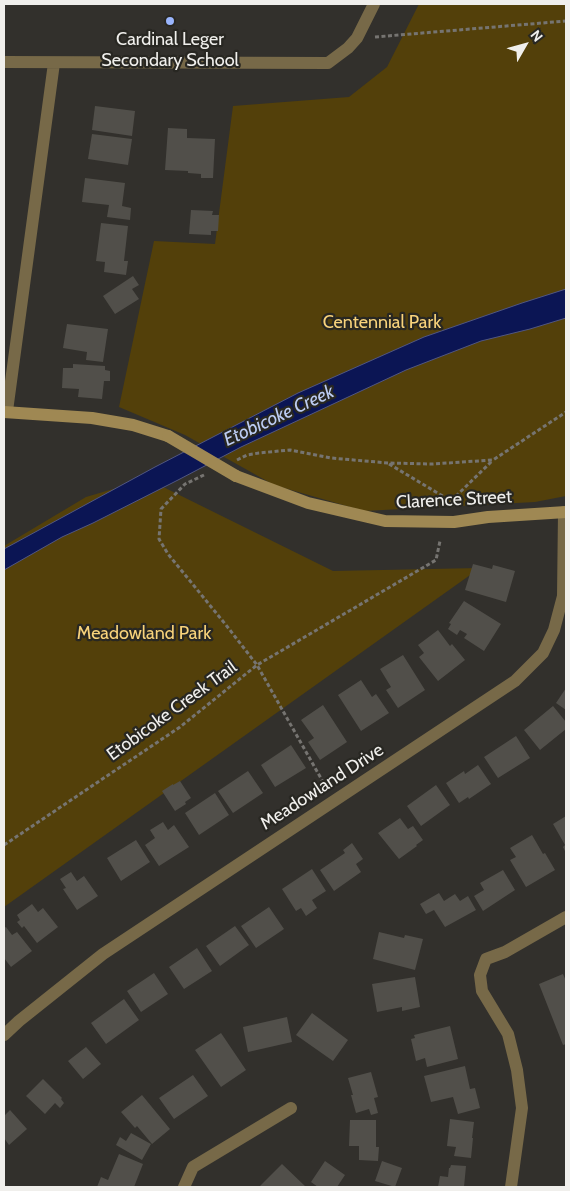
<!DOCTYPE html>
<style>
body{margin:0}
#map{position:relative;width:570px;height:1191px;overflow:hidden;background:#32302c;font-family:Cabin,sans-serif}
canvas{display:block}
.frame{position:absolute;inset:0;border:5px solid #f0efec;pointer-events:none}
.north{position:absolute;left:500px;top:20px;width:50px;height:50px;-webkit-text-stroke:4px #282722;paint-order:stroke;rotate:52deg;font-size:14px;font-weight:700;line-height:20px;text-align:center;color:#f0efec}
.north::after{content:'';display:block;margin:auto;width:18px;height:22px;background:#f0efec;clip-path:polygon(50% 0,100% 100%,50% 72%,0 100%)}
</style>
<div id="map">
<canvas width="570" height="1191"></canvas>
<div class="frame"></div>
<div class="north">N</div>
</div>
<script>
const c = document.querySelector('canvas').getContext('2d');
c.lineJoin = 'round';
function fillPath(path, color) { c.fillStyle = color; c.fill(path, 'evenodd'); }
const toPath = rows => new Path2D(rows.map(r => 'M' + r).join(''));
function trace(path, color, width, dash) { c.strokeStyle = color; c.lineWidth = width; c.lineCap = dash ? 'butt' : 'round'; c.setLineDash(dash || []); c.stroke(path); }
function write(font, color, halo, rows, align = 'center') {
  c.font = font + ' Cabin,sans-serif'; c.lineWidth = 4.5; c.setLineDash([]); c.textBaseline = 'middle'; c.strokeStyle = halo; c.fillStyle = color; for (const [text, x, y, turn = 0] of rows) {
    c.save(); c.translate(x, y); c.rotate((+turn || 0) * Math.PI / 180); c.textAlign = isNaN(turn) ? turn : align; if (halo) c.strokeText(text, 0, 0); c.fillText(text, 0, 0); c.restore();
  }
}
fillPath(toPath([
 [419,4,566,4,566,496,535,502,364,511,274,485,185,435,119,407,154,241,215,244,233,106,349,97,387,67],
 [147,479,333,571,480,568,4,907,4,546,86,497]
]), '#53400a');
const water = toPath([
 [566,289,566,318,530,329,481,341,406,370,241,447,178,480,93,523,62,537,4,570,4,549,155,467,298,393,424,337,522,303,566,289]
]);
fillPath(water, '#0b1554');
trace(water, '#505682', 1);
fillPath(toPath([
 [95,106,135,111,132,136,92,130],
 [168,128,187,129,187,138,215,139,213,178,201,178,201,174,188,173,188,171,165,170],
 [92,134,132,139,128,165,88,159],
 [85,178,125,183,122,206,131,208,130,220,107,217,109,205,82,202],
 [191,210,213,211,212,215,219,215,218,231,211,231,211,235,189,234],
 [101,223,128,226,124,261,128,261,126,275,104,272,105,262,96,261],
 [133,276,139,285,132,289,139,299,115,314,103,296],
 [67,324,108,329,103,362,86,360,87,352,63,348],
 [73,364,105,366,105,370,110,371,110,381,104,381,102,399,78,397,79,389,62,388,63,368,73,368],
 [473,564,492,569,493,565,515,571,506,602,465,590],
 [464,601,501,624,484,651,464,638,467,634,460,630,457,635,448,629,451,624,449,623],
 [438,630,450,646,452,644,465,660,438,681,419,657,424,653,418,645],
 [403,655,425,690,398,708,386,690,391,687,380,669],
 [361,680,372,697,376,694,389,713,361,731,338,695],
 [566,688,566,710,556,703],
 [323,705,347,742,320,760,308,742,314,738,301,720],
 [553,706,566,722,566,729,540,750,524,730],
 [516,736,530,758,498,778,484,757],
 [291,745,306,768,275,787,261,765],
 [478,765,491,784,469,799,468,797,459,803,446,783,464,771,465,774],
 [248,771,263,793,233,813,218,791],
 [180,781,191,798,185,802,186,804,175,811,162,791,173,784,173,785],
 [436,785,450,805,421,826,407,806],
 [215,793,229,815,199,835,185,813],
 [566,816,566,853,563,847,565,845,553,824],
 [400,818,408,829,413,826,423,840,416,845,417,846,399,859,378,833],
 [163,822,168,830,174,825,189,847,159,866,145,845,155,838,150,830],
 [532,835,543,854,545,853,555,870,526,887,510,860,516,857,510,848],
 [136,840,150,862,121,881,107,858],
 [352,843,363,859,356,864,361,872,334,891,320,870,345,853,343,850],
 [312,869,326,891,312,900,317,908,306,916,301,908,296,911,282,889],
 [503,870,515,890,483,911,474,896,484,890,480,883],
 [71,872,77,881,84,876,98,896,77,910,63,889,66,888,60,879],
 [439,893,444,901,455,894,460,901,468,896,476,910,445,927,434,910,426,914,420,904],
 [32,904,38,912,43,908,58,927,37,943,24,926,22,928,17,922,20,920,17,915],
 [269,907,284,929,256,948,241,926],
 [235,926,249,945,220,966,206,946],
 [6,927,12,935,17,932,32,951,11,967,4,958,4,928],
 [379,932,404,938,405,935,423,939,415,970,373,959],
 [197,948,212,971,184,989,169,967],
 [154,973,168,994,141,1012,127,991],
 [563,974,566,981,566,1044,563,1045,539,984],
 [415,977,420,1007,402,1011,402,1007,377,1012,372,984],
 [124,999,139,1020,106,1044,91,1023],
 [312,1013,348,1040,333,1061,296,1035],
 [287,1017,292,1042,248,1052,243,1027],
 [450,1026,458,1059,427,1067,425,1058,416,1061,411,1039,415,1038,414,1035],
 [221,1033,246,1070,221,1087,195,1050],
 [86,1047,101,1064,83,1079,68,1061],
 [465,1066,470,1089,475,1088,480,1108,458,1114,453,1097,431,1102,424,1076],
 [371,1072,378,1097,374,1098,378,1113,371,1115,369,1109,356,1113,351,1095,353,1095,348,1078],
 [193,1075,208,1096,174,1119,159,1098],
 [43,1079,62,1098,61,1099,64,1103,60,1108,55,1103,45,1114,26,1096],
 [142,1095,170,1129,152,1144,137,1126,135,1128,121,1112],
 [10,1110,27,1129,9,1145,4,1138,4,1116],
 [450,1119,474,1122,472,1138,473,1138,471,1158,454,1156,456,1147,447,1146],
 [350,1120,376,1120,376,1147,379,1147,378,1161,359,1160,359,1146,349,1146],
 [131,1133,151,1144,142,1160,116,1145,120,1137,126,1141],
 [119,1154,143,1164,134,1187,97,1187,101,1177,108,1180],
 [325,1161,345,1175,337,1187,318,1187,311,1182],
 [382,1161,402,1168,395,1187,375,1181],
 [282,1164,306,1187,259,1187],
 [451,1165,466,1166,464,1187,438,1187,440,1176,448,1177,449,1168,450,1168]
]), '#514f4a');
trace(toPath([
 [375,37,566,21],
 [237,460,247,455,259,453,290,450,331,458,388,463,432,464,493,460,566,412],
 [389,464,451,501],
 [204,475,185,484,161,509,159,539,168,554,226,625,257,665,327,789],
 [453,507,451,501,492,461],
 [4,845,180,727,257,665,436,560,440,541]
]), '#767471', 3, [4, 2.5]);
trace(toPath([
 [4,62,328,63,348,48,357,38,374,4],
 [7,411,54,63],
 [4,1035,19,1021,103,954,515,681,543,653,554,630,563,596,564,512],
 [184,1187,193,1167,291,1108],
 [511,1187,522,1108,517,1070,508,1034,482,991,480,975,486,959,505,952,566,917]
]), '#776948', 12);
trace(toPath([
 [4,412,92,418,133,425,168,436],
 [236,476,308,503,385,521,454,522,488,517,566,512]
]), '#9f8853', 12);
trace(toPath([
 [168,436,236,476]
]), '#9f8853', 12);
for (const [x, y, r, color] of [
 [170,21,5,"#9ab5fd"]
]) { const dot = new Path2D(); dot.arc(x, y, r, 0, 2 * Math.PI); c.fillStyle = color; c.fill(dot); trace(dot, '#282722', 2); }
write('18px', '#f0efec', '#282722', [
 ["Cardinal Leger",170,40],
 ["Secondary School",170,61]
]);
write('18px', '#f8d37b', '#282722', [
 ["Centennial Park",382,323],
 ["Meadowland Park",144,634]
]);
write('18px', '#f0efec', '#282722', [
 ["Clarence Street",454,500,-3],
 ["Etobicoke Creek Trail",172,711,-36],
 ["Meadowland Drive",322,787,-33]
]);
write('italic 19px', '#bcccf3', '#282722', [
 ["Etobicoke Creek",279,416,-25]
]);
</script>
